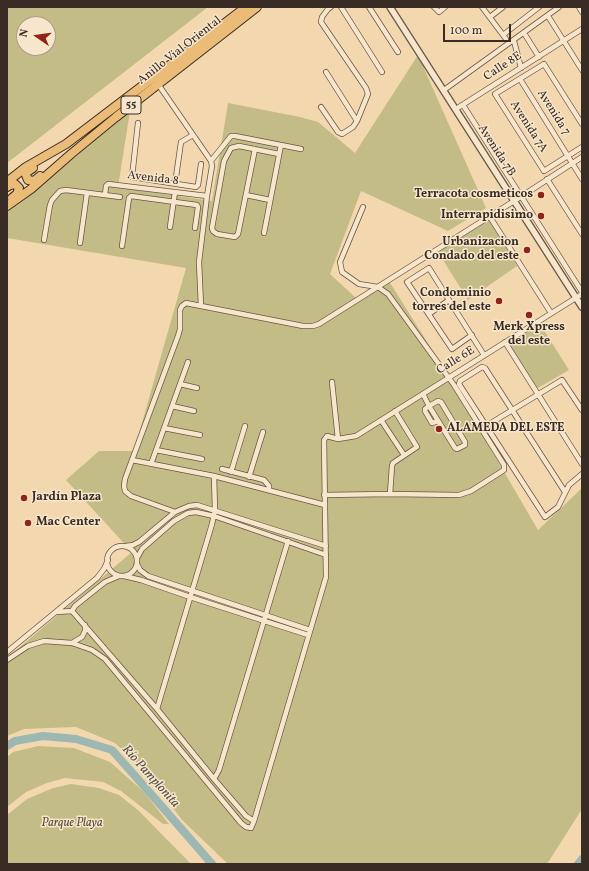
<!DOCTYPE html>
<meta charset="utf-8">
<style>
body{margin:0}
#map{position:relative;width:589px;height:871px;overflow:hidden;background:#f3d8af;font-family:Vollkorn,serif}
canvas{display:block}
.frame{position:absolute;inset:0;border:8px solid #392c24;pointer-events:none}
.north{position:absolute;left:16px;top:16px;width:40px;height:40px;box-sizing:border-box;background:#f7e6cb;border:1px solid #ab9c88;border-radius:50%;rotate:283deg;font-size:11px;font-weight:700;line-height:16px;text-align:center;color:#392c24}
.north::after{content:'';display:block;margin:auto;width:14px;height:18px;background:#8f2418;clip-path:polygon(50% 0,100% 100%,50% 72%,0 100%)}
.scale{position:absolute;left:443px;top:24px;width:68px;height:18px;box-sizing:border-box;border:2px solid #392c24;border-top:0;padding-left:5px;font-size:12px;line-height:14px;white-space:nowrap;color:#392c24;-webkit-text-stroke:3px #f7e6cb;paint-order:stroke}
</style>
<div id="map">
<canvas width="589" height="871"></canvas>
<div class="frame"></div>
<div class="north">N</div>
<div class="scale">100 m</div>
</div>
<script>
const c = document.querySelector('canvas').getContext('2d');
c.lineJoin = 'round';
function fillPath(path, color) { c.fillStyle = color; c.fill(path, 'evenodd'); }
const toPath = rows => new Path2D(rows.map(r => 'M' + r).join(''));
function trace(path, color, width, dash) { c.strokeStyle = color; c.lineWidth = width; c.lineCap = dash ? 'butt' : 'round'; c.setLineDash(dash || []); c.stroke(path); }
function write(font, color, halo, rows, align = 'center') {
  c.font = font + ' Vollkorn,serif'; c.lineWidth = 3; c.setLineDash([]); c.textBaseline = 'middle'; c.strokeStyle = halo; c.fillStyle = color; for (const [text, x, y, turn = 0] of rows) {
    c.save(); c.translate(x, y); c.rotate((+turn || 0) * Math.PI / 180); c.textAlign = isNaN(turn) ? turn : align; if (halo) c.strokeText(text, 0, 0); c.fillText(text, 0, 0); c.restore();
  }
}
fillPath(toPath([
 [7,7,208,7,7,163],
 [24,24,48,24,48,48,24,48],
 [418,55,486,208,448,231,361,191,330,274,356,298,387,278,446,372,538,530,582,488,582,809,547,864,228,864,182,820,146,771,115,743,76,727,24,729,7,736,7,658,132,552,66,480,99,451,134,451,186,268,7,238,7,212,23,201,130,111,118,187,212,201,228,103,300,117,318,122,355,153],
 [489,220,517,266,468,300,438,252],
 [540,324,569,370,536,389,508,343],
 [38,746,74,748,110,762,144,792,169,824,163,824,121,791,103,782,65,778,47,783,26,792,7,807,7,757,13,752],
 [71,784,99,788,119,795,138,810,190,863,7,864,7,815,27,799,53,788]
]), '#c3bc86');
trace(toPath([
 [7,746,15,741,43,736,76,739,112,750,151,794,212,864],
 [578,864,582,859]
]), '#9db8b2', 8);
const minor = toPath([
 [341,7,382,72],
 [369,7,398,52],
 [434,7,439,12,445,7],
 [482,7,506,39],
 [579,7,582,12],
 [548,16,582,70],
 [490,17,503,7],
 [524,33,539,57],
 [503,35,539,7],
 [514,41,521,68],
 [326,72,357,121],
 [520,79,582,179],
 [158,84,211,161,212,166,207,196,199,262,201,306],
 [444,90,559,7],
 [463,105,582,292],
 [321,107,338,132,342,134,353,127,357,121,368,94,366,88,321,22,322,17,328,9,331,7],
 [456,109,582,29],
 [138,123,132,177,196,187,198,185,201,164],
 [582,124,544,64,495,94,544,171,582,147],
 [255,149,238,234,235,237,217,234,213,231,212,228,224,161,231,148,239,146,279,154],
 [211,161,231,136,235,136,301,149],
 [547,179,582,234],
 [175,184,181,142,193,135],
 [105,195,106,186,108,184,207,196],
 [246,195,270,200],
 [363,207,340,262,342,272,359,284,378,287,388,294,454,385,504,465,504,470,471,491,459,495,390,494,392,466,393,463,417,447,395,411],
 [490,217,551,313],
 [170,227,175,192],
 [264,233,281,145],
 [44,240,50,205,52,200,60,191,66,190,120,197],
 [80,243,87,193],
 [122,246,129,198,131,196,197,205,198,207,195,228],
 [442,305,449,300],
 [429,314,436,309],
 [472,335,452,349,407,282,429,268,449,300,484,355],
 [505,342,582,464],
 [332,382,338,439],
 [180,384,197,388],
 [423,394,429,406,455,448,457,449,465,445,465,442,441,402,438,401,429,406,425,409,425,411,432,423,438,421],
 [172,406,194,411],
 [381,420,404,455],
 [486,426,562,380,582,410],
 [164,428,200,435],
 [156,450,202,459],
 [132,460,214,476,325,505],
 [151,464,188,362],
 [222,469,264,480,269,486,269,490],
 [231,472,245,426],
 [249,477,263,432],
 [565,492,485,368,482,367,460,381,459,384,545,517,558,507,569,485,582,474],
 [324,495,390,494],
 [175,512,131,496,125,491,124,486,125,479,178,336,180,329,180,310,182,306,186,303,201,306,303,326,313,326,319,324,522,196,582,157],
 [126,546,133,545,139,542,175,512,189,506,197,505,326,546],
 '107 561a15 15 0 1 1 30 0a15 15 0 1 1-30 0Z',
 [137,558,142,549,174,521,188,513,196,512,214,516,326,555],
 [137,564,140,570,148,576,310,630],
 [124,576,141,580,190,597,308,635],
 [72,611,75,606,105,582,119,576],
 [56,612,72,611,157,709,214,779,246,816,254,821],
 [72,643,82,637,85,631,85,625],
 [7,652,97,578,104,569,108,560],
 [7,660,28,646,44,641,72,643,92,650,105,659,241,823,246,827,251,828,254,821,326,577,324,440,327,436,338,439,356,436,582,294],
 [157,709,212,524,215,510,214,476],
 [214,779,219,770,288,541]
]);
const tertiary = toPath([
 [390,7,582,307]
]);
const trunk = toPath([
 [33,168,27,172,26,175,28,180,34,181,40,176],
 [7,182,26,167,66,144,246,7],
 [7,187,10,185,15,184,19,188,17,194,12,198],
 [7,206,31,189,71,154,116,117,257,7]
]);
trace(minor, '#685747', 6);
trace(tertiary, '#685747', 8);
trace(trunk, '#392c24', 10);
trace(minor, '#f7e6cb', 4.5);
trace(tertiary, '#f7e6cb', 5.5);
trace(trunk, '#eabc78', 8);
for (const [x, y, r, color] of [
 [541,195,4,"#8f2418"],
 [541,216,4,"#8f2418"],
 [527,250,4,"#8f2418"],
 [499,301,4,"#8f2418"],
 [529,315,4,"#8f2418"],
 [439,429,4,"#8f2418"],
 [24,498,4,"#8f2418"],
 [28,523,4,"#8f2418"]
]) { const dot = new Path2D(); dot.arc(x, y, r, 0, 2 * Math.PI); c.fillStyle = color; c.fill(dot); trace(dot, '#f7e6cb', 1.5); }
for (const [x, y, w] of [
 [131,105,20]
]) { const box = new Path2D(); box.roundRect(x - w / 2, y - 9, w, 18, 3); c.fillStyle = '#f7e6cb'; c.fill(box); trace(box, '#392c24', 1); }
write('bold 11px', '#392c24', null, [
 ["55",131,105]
]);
write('12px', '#392c24', '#f7e6cb', [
 ["Anillo Vial Oriental",180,51,-38],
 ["Calle 8E",503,67,-33],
 ["Avenida 7",553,113,58],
 ["Avenida 7A",528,127,57],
 ["Avenida 7B",496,151,57],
 ["Avenida 8",153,179,7],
 ["Calle 6E",456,361,-32]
]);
write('bold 12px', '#392c24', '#f7e6cb', [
 ["Terracota cosmeticos",533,195],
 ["Interrapidisimo",533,216],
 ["Urbanizacion",519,243],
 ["Condado del este",519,257],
 ["Condominio",491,294],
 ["torres del este",491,308],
 ["Merk Xpress",529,328,"center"],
 ["del este",529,342,"center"],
 ["ALAMEDA DEL ESTE",447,429,"left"],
 ["Jardín Plaza",32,498,"left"],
 ["Mac Center",36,523,"left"]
], 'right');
write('italic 12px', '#554938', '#f7e6cb', [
 ["Parque Playa",72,824]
]);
write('italic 13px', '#524f48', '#f7e6cb', [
 ["Río Pamplonita",150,777,48]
]);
</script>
